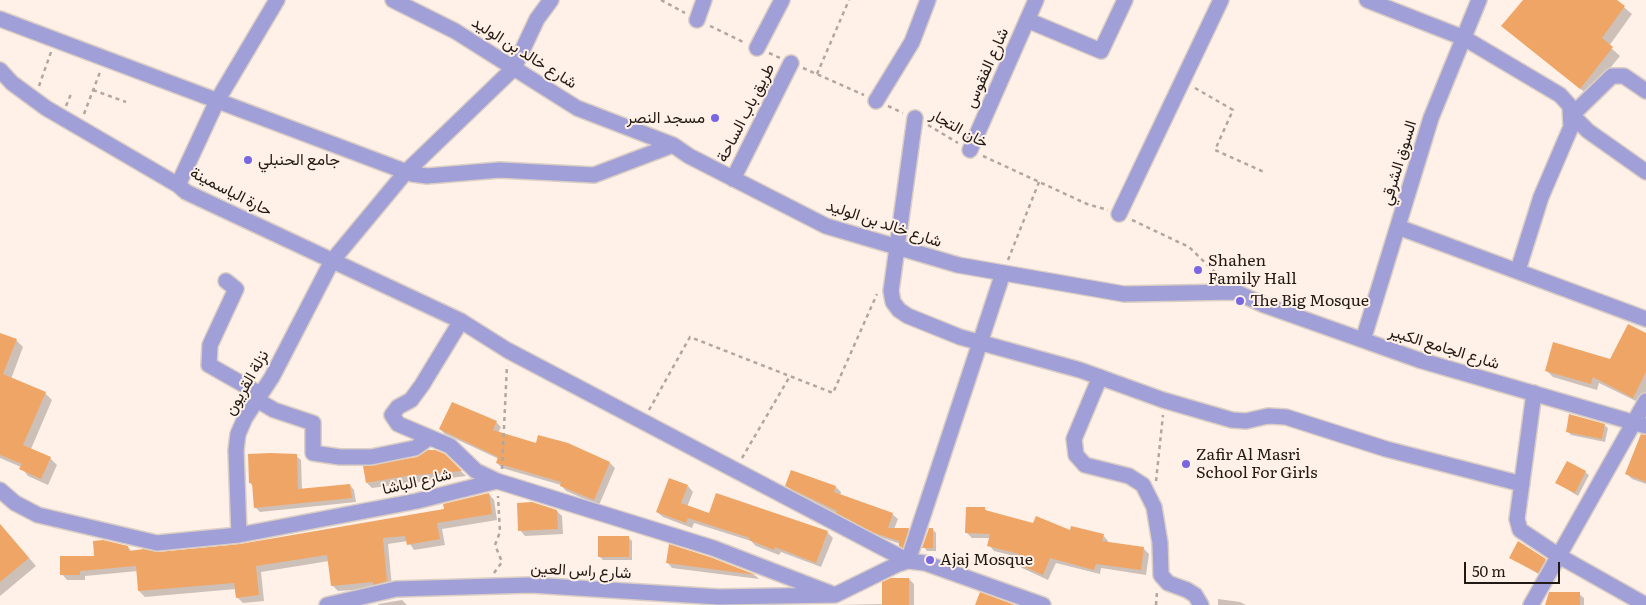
<!DOCTYPE html>
<meta charset="utf-8">
<style>
body{margin:0}
#map{position:relative;width:1646px;height:605px;overflow:hidden;background:#fff1e7;font-family:Literata,serif}
canvas{display:block}
.scale{position:absolute;left:1464px;top:562px;width:96px;height:22px;box-sizing:border-box;border:2px solid #211913;border-top:0;padding-left:6px;font-size:15px;line-height:18px;white-space:nowrap;color:#211913;-webkit-text-stroke:4px #fff1e7;paint-order:stroke}
</style>
<div id="map">
<canvas width="1646" height="605"></canvas>
<div class="scale">50 m</div>
</div>
<script>
const c = document.querySelector('canvas').getContext('2d');
c.lineJoin = 'round';
function fillPath(path, color) { c.fillStyle = color; c.fill(path, 'evenodd'); }
const toPath = rows => new Path2D(rows.map(r => 'M' + r).join(''));
function trace(path, color, width, dash) { c.strokeStyle = color; c.lineWidth = width; c.lineCap = dash ? 'butt' : 'round'; c.setLineDash(dash || []); c.stroke(path); }
function write(font, color, halo, rows, align = 'center') {
  c.font = font + ' Literata,Vazirmatn,serif'; c.lineWidth = 4; c.setLineDash([]); c.textBaseline = 'middle'; c.strokeStyle = halo; c.fillStyle = color; for (const [text, x, y, turn = 0] of rows) {
    c.save(); c.translate(x, y); c.rotate((+turn || 0) * Math.PI / 180); c.textAlign = isNaN(turn) ? turn : align; if (halo) c.strokeText(text, 0, 0); c.fillText(text, 0, 0); c.restore();
  }
}
fillPath(toPath([
 [1524,0,1615,0,1632,14,1609,46,1620,56,1588,95,1503,26],
 [0,334,16,340,23,347,11,379,45,393,52,400,31,449,50,458,57,465,48,485,28,476,21,467,0,458],
 [1646,334,1646,392,1640,403,1599,383,1597,390,1553,377,1546,370,1611,360],
 [496,422,501,427,498,433,537,445,568,445,610,463,615,468,599,505,566,491,561,485,502,468,497,463,499,459,445,434,440,429],
 [1604,425,1608,428,1605,442,1571,435,1567,431],
 [1646,441,1646,484,1632,479,1627,474],
 [444,455,466,476,372,488,367,483],
 [296,456,301,460,302,490,350,485,354,490,356,502,260,512,256,508,253,486,250,483],
 [792,472,836,487,841,492,840,496,892,514,898,519,894,529,908,529,913,534,905,550,900,544,881,537,792,491,787,486],
 [1585,472,1589,475,1578,496,1557,483],
 [688,486,693,492,687,507,710,515,827,532,833,538,821,567,781,552,779,555,756,546,751,541,694,523,692,528,663,517,657,512],
 [489,494,494,500,497,520,442,529,445,545,414,550,408,541,388,544,392,587,338,591,332,585,329,561,261,572,264,601,243,603,237,597,236,589,145,597,139,591,138,571,85,576,85,580,67,580,62,574,95,557,128,547,132,552,158,554,271,541,329,529,365,525,445,510],
 [985,509,989,513,1070,532,1103,535,1108,541,1108,543,1143,548,1149,554,1146,575,1101,568,1100,574,1056,563,1048,580,1022,568,1017,563,1019,557,994,551,989,545,990,538,972,538,967,533],
 [557,511,562,516,563,534,525,536,520,530],
 [0,524,36,566,0,596],
 [932,529,936,533,936,551,927,551,924,547],
 [628,537,632,541,632,560,603,560,600,557],
 [710,558,756,576,759,579,672,568,667,562],
 [1511,558,1545,560,1549,563,1542,576],
 [909,579,914,584,914,605,837,605,883,604],
 [1550,594,1579,594,1584,598,1584,605,1546,605],
 [1218,599,1240,602,1246,605,1218,605],
 [402,600,407,605,378,605,378,604]
]), '#0003');
fillPath(toPath([
 [1523,0,1617,0,1625,6,1602,38,1613,47,1580,89,1501,26],
 [1628,324,1646,333,1646,372,1633,398,1593,377,1591,384,1545,371,1553,342,1610,359],
 [0,333,17,339,3,374,46,392,23,445,51,457,41,479,19,469,22,464,0,455],
 [452,402,497,421,493,430,536,443,538,435,568,443,610,462,594,500,560,486,561,482,496,463,498,457,439,429],
 [1569,414,1605,424,1602,439,1566,432],
 [1641,434,1646,435,1646,482,1625,474],
 [428,450,435,450,445,454,462,471,406,476,366,483,363,466,417,457],
 [270,453,297,454,298,489,350,484,352,498,254,508,252,483,249,483,248,454],
 [1567,461,1586,471,1575,493,1555,483],
 [791,470,836,486,834,492,893,513,888,528,909,528,903,548,899,546,899,541,874,533,836,513,837,511,785,486],
 [669,478,688,485,681,503,709,513,716,493,828,531,816,563,775,547,774,550,749,540,750,538,688,518,686,523,656,512],
 [489,493,492,514,437,523,440,539,407,545,405,536,383,538,387,581,373,585,373,582,331,586,327,555,256,566,259,595,236,598,234,583,138,591,136,566,80,571,80,575,60,575,60,556,94,556,93,541,103,540,128,546,129,551,144,549,158,552,240,544,444,509,443,504],
 [532,502,557,510,558,529,518,531,517,503],
 [966,507,985,507,985,510,1033,523,1036,516,1070,530,1071,526,1104,534,1102,541,1144,547,1141,570,1096,564,1094,570,1050,558,1043,575,1015,563,1019,554,987,546,990,534,965,533],
 [0,524,29,558,0,582],
 [929,528,933,528,933,548,922,548],
 [598,536,629,536,629,557,598,557],
 [1518,541,1546,559,1538,573,1509,558],
 [669,544,710,557,756,575,666,563],
 [891,578,909,578,909,605,882,605,882,582],
 [980,592,1015,605,975,605],
 [1549,592,1580,592,1580,605,1545,605]
]), '#efa566');
const minor = toPath([
 [393,0,455,31,577,108,673,145,689,156,826,226,958,265,1124,294,1236,292,1264,305,1419,360,1646,426],
 [1367,0,1464,38,1560,95,1570,106,1571,127,1541,197,1518,270],
 [0,19,412,174,427,176,500,170,594,175,673,145],
 [697,20,704,0],
 [1027,20,1101,51,1125,0],
 [757,48,782,0],
 [0,70,12,83,46,108,178,185,186,192,461,321,507,350,908,561],
 [1646,91,1624,76,1612,76,1572,115,1588,131,1646,172],
 [876,101,912,42,928,0],
 [915,118,891,291,893,302,899,310,908,316,960,337,1080,370,1163,400,1232,420,1246,421,1268,416,1286,417,1386,449,1522,484],
 [970,150,1036,0],
 [733,179,791,63],
 [178,185,217,101,277,0],
 [1119,214,1221,0],
 [1398,227,1646,319],
 [226,281,236,289,210,345,209,365,260,394],
 [461,321,422,385,411,400,398,407,392,415,398,424,450,446,476,471,497,481],
 [1363,340,1431,118,1479,0],
 [1100,377,1074,439,1076,455,1085,465,1129,476,1143,485,1154,507,1160,543,1161,575,1168,583,1187,590,1195,595,1201,605],
 [1534,393,1517,519,1520,530,1559,556,1646,605],
 [257,400,274,410,313,423,313,453,340,457,371,457,415,448,429,438],
 [0,490,15,503,38,515,157,543,239,535,417,501,497,481,713,548,835,595],
 [239,535,236,450,238,434,245,418,272,377,332,261,405,173,514,68,537,19,551,0],
 [901,563,908,561,1003,273],
 [327,605,396,589,531,585,719,597,835,595,896,565,908,561,925,563,1043,605],
 [1531,605,1646,401]
]);
trace(minor, '#dbcec5', 18);
trace(toPath([
 [661,0,685,13],
 [710,26,745,43],
 [769,53,780,58],
 [803,68,864,95],
 [817,74,849,0],
 [39,86,51,52],
 [1195,88,1233,110,1215,150,1264,172],
 [93,90,126,102],
 [66,106,71,94],
 [888,106,903,113],
 [84,114,100,72],
 [928,125,958,143],
 [983,156,1087,204,1108,210],
 [1132,220,1189,247,1222,279],
 [1008,260,1039,182],
 [649,410,690,337,833,393,877,294],
 [742,458,790,376],
 [502,469,507,365],
 [1156,481,1163,415],
 [494,573,502,562,495,545,500,532,498,496],
 [1156,605,1157,592]
]), '#b2a69d', 2.5, [4, 4]);
trace(minor, '#a09fd7', 15);
for (const [x, y, r, color] of [
 [715,118,5,"#7767e2"],
 [248,160,5,"#7767e2"],
 [1198,270,5,"#7767e2"],
 [1240,301,5,"#7767e2"],
 [1186,464,5,"#7767e2"],
 [930,560,5,"#7767e2"]
]) { const dot = new Path2D(); dot.arc(x, y, r, 0, 2 * Math.PI); c.fillStyle = color; c.fill(dot); trace(dot, '#fff1e7', 2); }
write('16px', '#211913', '#fff1e7', [
 ["شارع خالد بن الوليد",524,53,32],
 ["شارع الفقوس",987,68,-66],
 ["طريق باب الساحة",746,113,-63],
 ["خان التجار",959,129,29],
 ["السوق الشرقي",1399,163,-73],
 ["حارة الياسمينة",231,192,27],
 ["شارع خالد بن الوليد",884,224,18],
 ["شارع الجامع الكبير",1444,348,17],
 ["نزلة القريون",247,383,-60],
 ["شارع الباشا",417,482,-13],
 ["شارع راس العين",581,571,3]
]);
write('16px', '#211913', '#fff1e7', [
 ["مسجد النصر",705,118,"right"],
 ["جامع الحنبلي",258,160],
 ["Shahen",1208,261],
 ["Family Hall",1208,279],
 ["The Big Mosque",1250,301],
 ["Zafir Al Masri",1196,455],
 ["School For Girls",1196,473],
 ["Ajaj Mosque",940,560]
], 'left');
</script>
